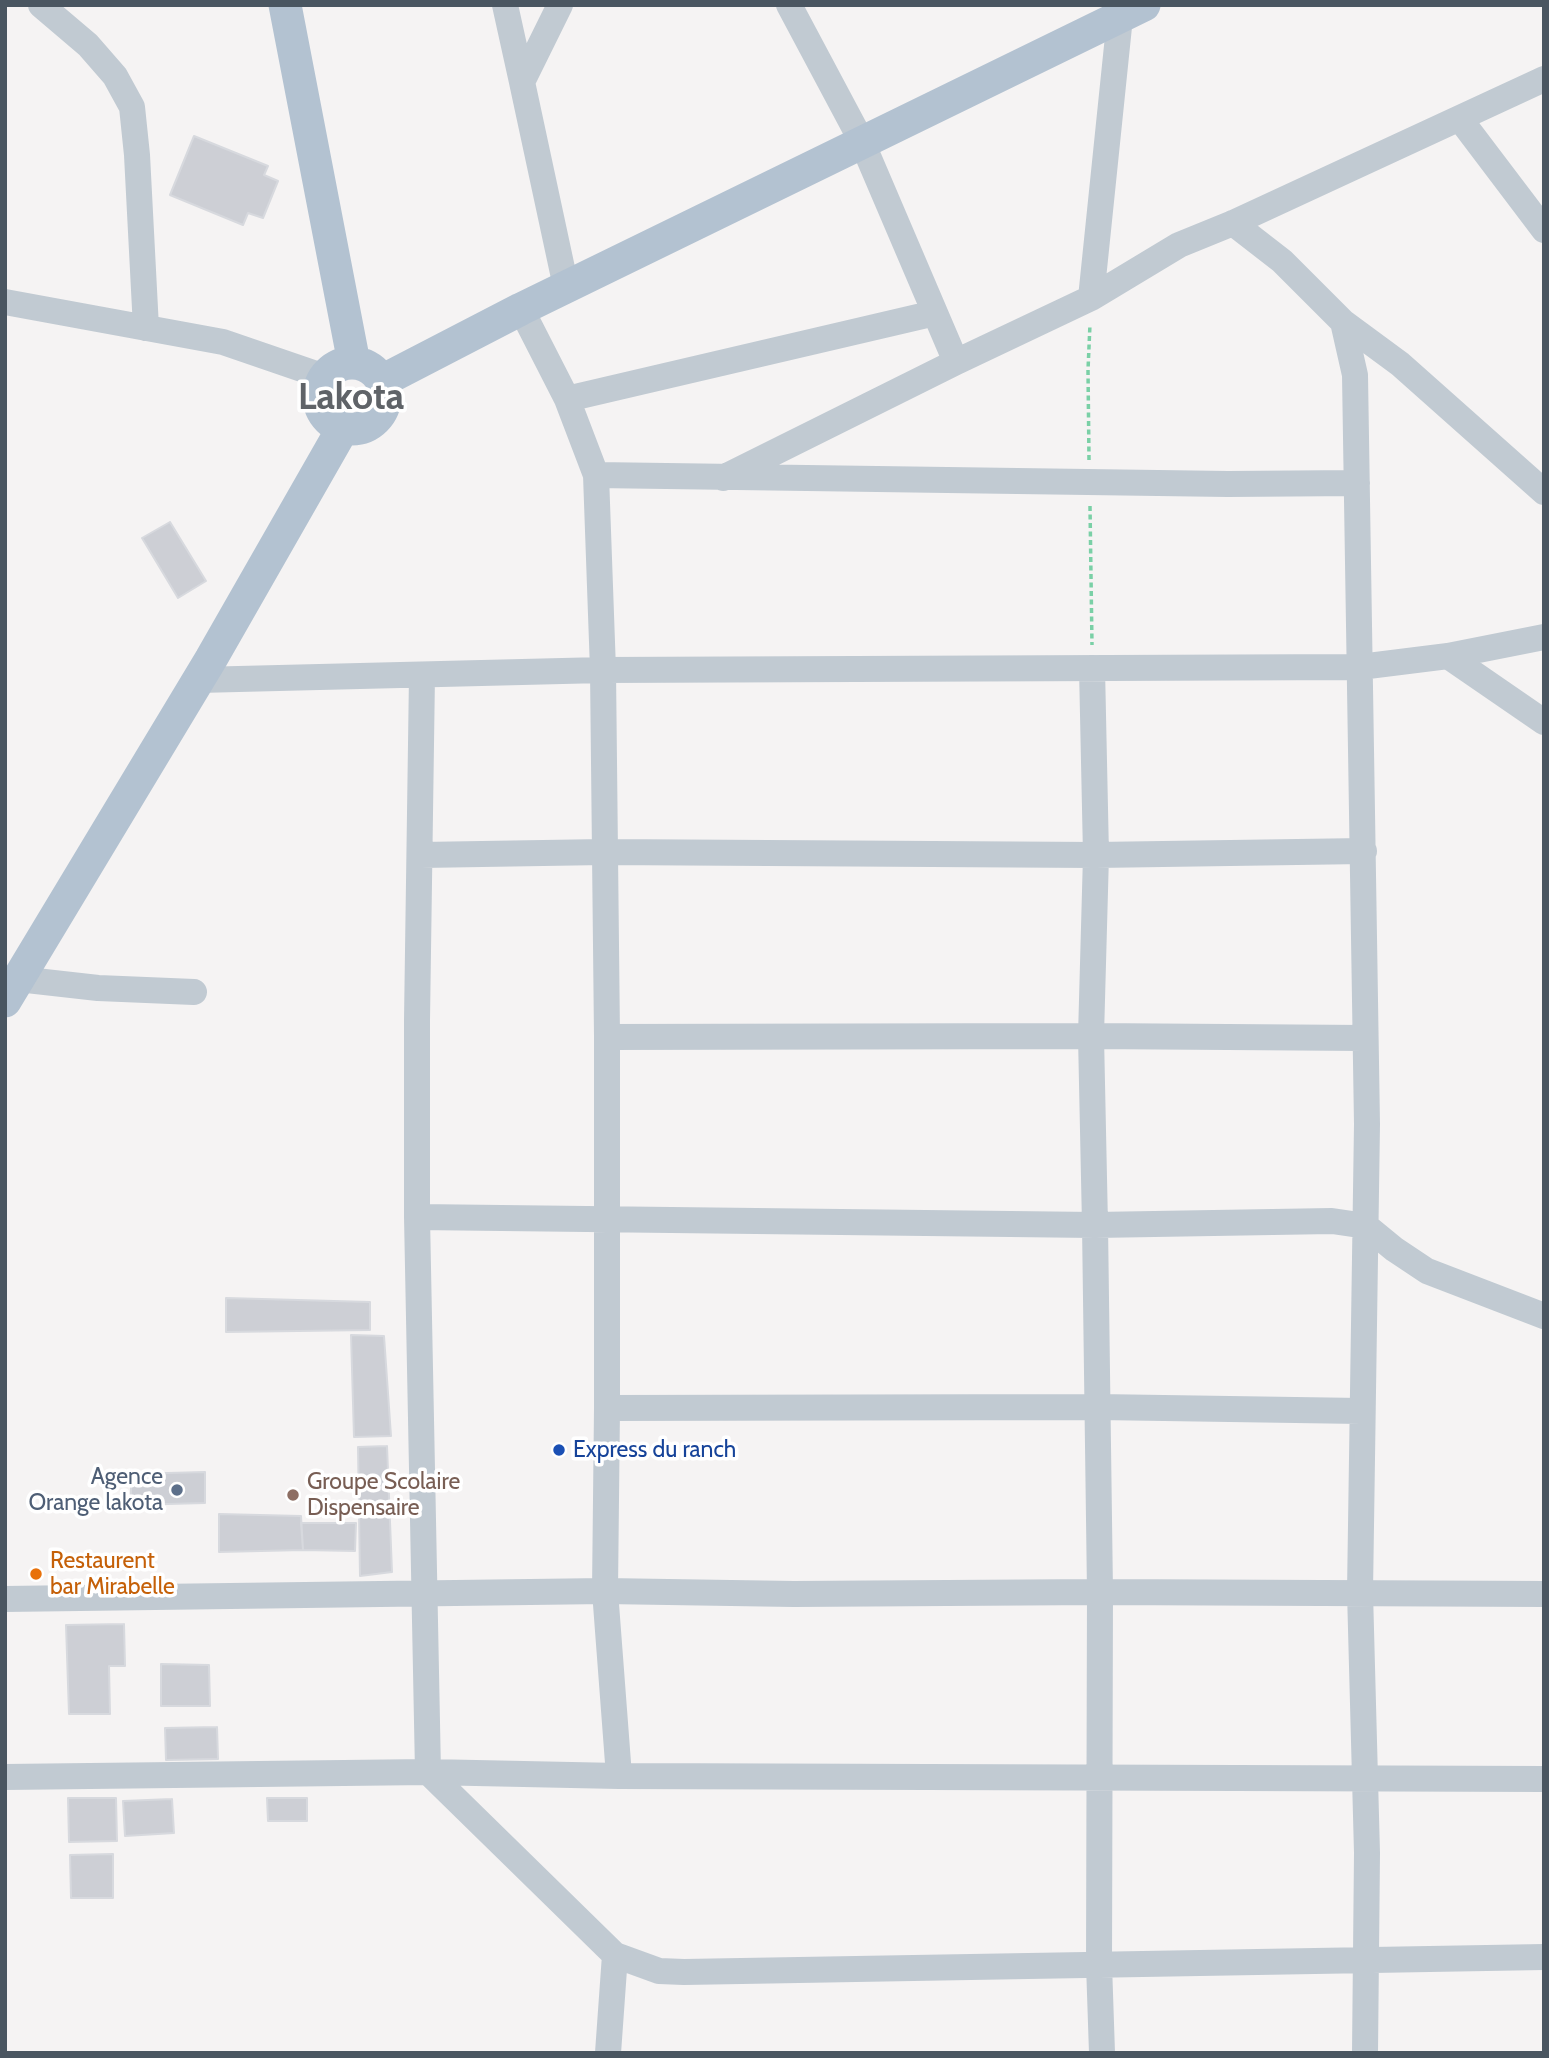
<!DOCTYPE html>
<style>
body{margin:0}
#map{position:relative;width:1549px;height:2058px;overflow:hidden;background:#f5f3f3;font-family:Cabin,sans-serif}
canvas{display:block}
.frame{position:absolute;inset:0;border:7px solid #4a5661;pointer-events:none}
</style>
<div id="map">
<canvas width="1549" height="2058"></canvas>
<div class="frame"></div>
</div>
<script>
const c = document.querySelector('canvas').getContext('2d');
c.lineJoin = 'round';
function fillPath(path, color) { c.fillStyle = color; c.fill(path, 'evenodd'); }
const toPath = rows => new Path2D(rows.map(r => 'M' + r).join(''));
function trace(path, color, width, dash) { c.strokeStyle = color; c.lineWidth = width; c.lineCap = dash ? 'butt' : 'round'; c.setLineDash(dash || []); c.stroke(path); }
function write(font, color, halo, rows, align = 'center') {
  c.font = font + ' Cabin,sans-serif'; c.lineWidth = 7; c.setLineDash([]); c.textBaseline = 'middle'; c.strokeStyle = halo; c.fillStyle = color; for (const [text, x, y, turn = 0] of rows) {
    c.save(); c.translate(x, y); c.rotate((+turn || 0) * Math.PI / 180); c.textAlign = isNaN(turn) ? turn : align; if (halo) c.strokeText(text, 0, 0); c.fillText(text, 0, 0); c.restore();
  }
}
const building = toPath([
 [194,136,268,166,264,175,278,181,263,218,248,213,243,225,170,195,194,136],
 [170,522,206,581,178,598,142,538,170,522],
 [226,1298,370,1302,370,1330,226,1332,226,1298],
 [351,1335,384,1336,391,1436,354,1437,351,1335],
 [387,1446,392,1572,360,1576,358,1447,387,1446],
 [205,1472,205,1503,131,1505,131,1474,205,1472],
 [219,1514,301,1516,303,1550,219,1552,219,1514],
 [301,1523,356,1523,355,1551,303,1550,301,1523],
 [124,1624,125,1666,109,1666,110,1714,69,1714,66,1625,124,1624],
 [161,1664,209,1665,210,1706,161,1706,161,1664],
 [217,1727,218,1759,166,1760,165,1728,217,1727],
 [68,1798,116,1798,117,1841,69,1842,68,1798],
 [267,1798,307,1798,307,1821,268,1821,267,1798],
 [172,1799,174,1833,125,1836,123,1801,172,1799],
 [113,1854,113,1898,71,1898,70,1855,113,1854]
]);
fillPath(building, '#cdcfd5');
trace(building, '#d7d9de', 2);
trace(toPath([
 [1089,460,1088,370,1090,324],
 [1090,506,1092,645]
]), '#7ad0a6', 3.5, [5, 3.5]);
trace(toPath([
 [41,5,88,45,115,76,132,107,137,155,146,328],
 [505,5,522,82],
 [560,5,522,82,566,287],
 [789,5,862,142,956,362],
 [1460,119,1544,230],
 [1233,223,1282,261,1343,322,1355,375,1367,1124,1360,1592,1367,1853,1365,2053],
 [1091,298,1120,17,1115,5],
 [5,302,223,342,325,377],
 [521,309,567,399,596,475,603,670,607,1037,607,1408,605,1591,619,1776],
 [1343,322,1400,364,1544,492],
 [567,399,935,313],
 [596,475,1228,484,1357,483],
 [723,478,956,362,1091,298,1179,245,1233,223,1544,79],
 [1448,656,1544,722],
 [1092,668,1096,855,1091,1036,1095,1225,1332,1221,1366,1226,1394,1249,1427,1271,1544,1316],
 [422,675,417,1020,417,1217,428,1772,615,1955,659,1971,684,1972,1544,1957],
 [198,680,603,670,1360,667,1448,656,1544,637],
 [421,855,604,852,1096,855,1364,851],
 [18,979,98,988,194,992],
 [607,1037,1091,1036,1364,1038],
 [417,1217,1095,1225,1100,1592,1099,1964,1102,2053],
 [607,1408,1098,1407,1361,1411],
 [5,1599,605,1591,794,1594,1100,1592,1544,1594],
 [5,1777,428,1772,619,1776,1544,1779],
 [608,2053,615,1955]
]), '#c1cad2', 26);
trace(toPath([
 [285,5,354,363],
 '319 396a33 33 0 1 1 66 0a33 33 0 1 1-66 0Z',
 [382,381,521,309,1144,5],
 [5,1001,211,659,343,428]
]), '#b3c2d1', 33);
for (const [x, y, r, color] of [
 [559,1450,7,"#1a4fb4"],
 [177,1490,7,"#5c6f8a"],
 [293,1495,7,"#8d6e63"],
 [36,1574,7,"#e8710a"]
]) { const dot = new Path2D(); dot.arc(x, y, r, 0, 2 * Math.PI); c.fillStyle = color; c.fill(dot); trace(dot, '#fff', 2.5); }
write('23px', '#164399', '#fff', [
 ["Express du ranch",573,1450]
], 'left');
write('23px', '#4e5e75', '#fff', [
 ["Agence",163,1477],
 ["Orange lakota",163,1503]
], 'right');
write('23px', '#785e54', '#fff', [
 ["Groupe Scolaire",307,1482],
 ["Dispensaire",307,1508]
], 'left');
write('23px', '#c56008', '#fff', [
 ["Restaurent",50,1561],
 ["bar Mirabelle",50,1587]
], 'left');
write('bold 37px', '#5f6368', '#fff', [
 ["Lakota",351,398]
]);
</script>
